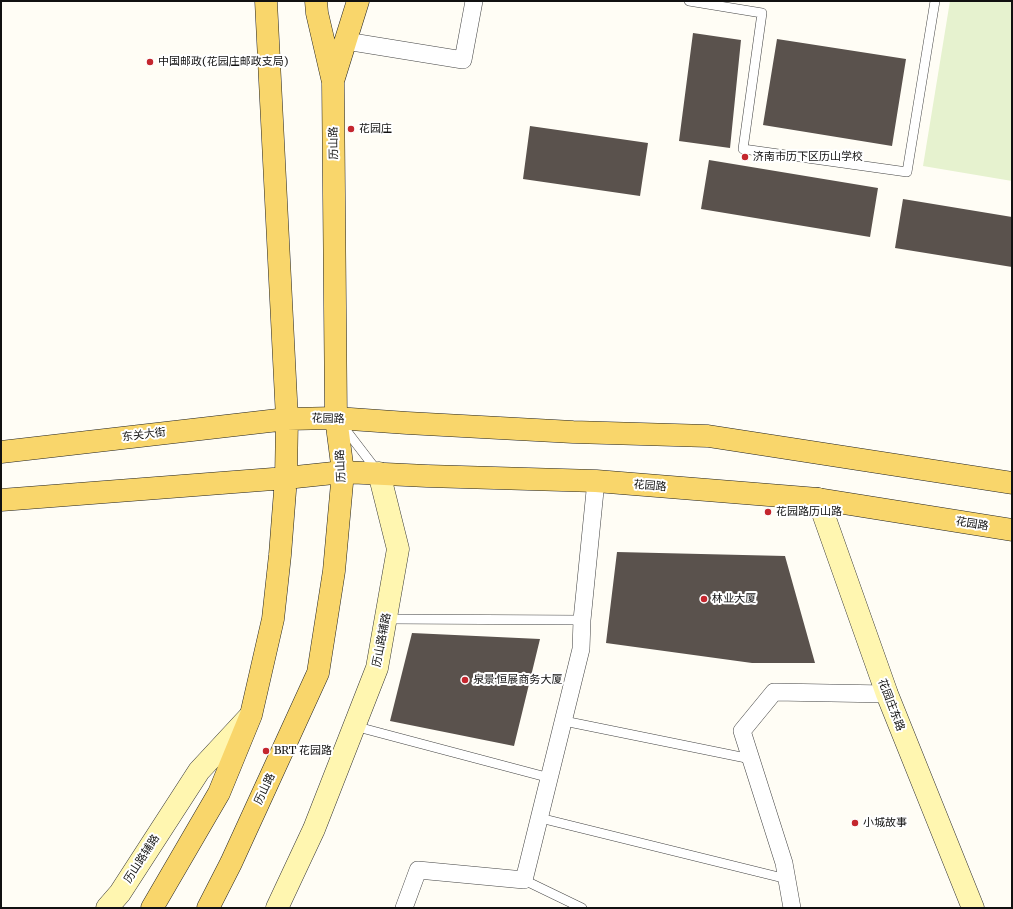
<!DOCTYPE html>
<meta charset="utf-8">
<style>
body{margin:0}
#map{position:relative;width:1013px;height:909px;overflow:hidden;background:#fffdf5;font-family:Merriweather,serif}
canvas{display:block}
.frame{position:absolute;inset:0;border:2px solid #111;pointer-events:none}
</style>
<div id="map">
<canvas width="1013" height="909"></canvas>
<div class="frame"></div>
</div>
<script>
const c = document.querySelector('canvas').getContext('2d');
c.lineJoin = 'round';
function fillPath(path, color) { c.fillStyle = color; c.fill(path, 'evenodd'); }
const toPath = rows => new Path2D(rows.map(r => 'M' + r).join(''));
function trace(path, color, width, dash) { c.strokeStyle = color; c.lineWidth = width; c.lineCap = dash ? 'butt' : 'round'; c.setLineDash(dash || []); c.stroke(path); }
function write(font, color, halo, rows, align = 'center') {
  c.font = font + ' Merriweather,"Noto Sans SC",serif'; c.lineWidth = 4; c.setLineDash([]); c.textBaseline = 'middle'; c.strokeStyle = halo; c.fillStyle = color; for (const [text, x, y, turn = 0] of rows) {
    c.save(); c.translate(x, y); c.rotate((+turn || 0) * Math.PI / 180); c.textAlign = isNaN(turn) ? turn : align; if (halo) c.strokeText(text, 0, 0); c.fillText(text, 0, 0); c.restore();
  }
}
fillPath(toPath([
 [950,1,1012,1,1012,181,923,166]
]), '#e6f2cf');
fillPath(toPath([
 [693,33,741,40,730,148,679,141],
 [777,39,906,59,892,146,763,125],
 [530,126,648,143,640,196,523,179],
 [709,160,878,188,870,237,701,209],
 [903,199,1012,217,1012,267,895,248],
 [617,552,785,556,815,663,752,663,606,643],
 [412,633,540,639,514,746,390,721]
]), '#5a524d');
const lane = toPath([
 [689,1,762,13,743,149,907,172,935,1],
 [342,425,378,472],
 [386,619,582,620],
 [564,721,751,759],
 [354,726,550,778],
 [540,818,787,879],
 [524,880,582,908]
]);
const street = toPath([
 [346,41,463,60,474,1],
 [404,908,418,870,524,880,581,649,582,620,596,481],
 [792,908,784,863,742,731,774,692,887,694]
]);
const secondary = toPath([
 [818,499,887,694,973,908],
 [107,908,120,893,199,771,250,716],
 [277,908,314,829,377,668,398,549,379,473]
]);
const primary = toPath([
 [333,81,358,1],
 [1,452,287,419,336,418,407,423,573,432,708,436,1012,483],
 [1,500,286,478,343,472,427,476,596,481,818,499,1012,530],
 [152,908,219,793,251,715,273,619,280,555,286,478,287,419,266,1],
 [208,908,231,863,318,673,334,571,343,472,336,418,333,82,317,13,316,1]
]);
trace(lane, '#444', 10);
trace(street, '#444', 18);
trace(secondary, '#333', 23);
trace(primary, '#222', 23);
trace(lane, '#fff', 9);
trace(street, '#fff', 17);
trace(secondary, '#fff6b0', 22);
trace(primary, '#f9d66b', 22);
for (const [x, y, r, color] of [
 [150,62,4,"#c4262e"],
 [351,129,4,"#c4262e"],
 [745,157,4,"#c4262e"],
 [768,512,4,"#c4262e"],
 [704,599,4,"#c4262e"],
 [465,680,4,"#c4262e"],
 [266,751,4,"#c4262e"],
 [855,823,4,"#c4262e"]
]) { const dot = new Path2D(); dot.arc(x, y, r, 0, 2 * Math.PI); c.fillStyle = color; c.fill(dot); trace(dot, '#fff', 1.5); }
write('11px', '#111', '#fff', [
 ["中国邮政(花园庄邮政支局)",158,62],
 ["花园庄",359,129],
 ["济南市历下区历山学校",753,157],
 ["花园路历山路",776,512],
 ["林业大厦",712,599],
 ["泉景·恒展商务大厦",473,680],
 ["BRT 花园路",274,751],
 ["小城故事",863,823]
], 'left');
write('11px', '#111', '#fff', [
 ["历山路",334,143,-91],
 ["花园路",328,419,1],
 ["东关大街",144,435,-7],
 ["历山路",341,466,-93],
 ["花园路",650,486,5],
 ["花园路",972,524,9],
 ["历山路辅路",382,640,-79],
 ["花园庄东路",891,705,69],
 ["历山路",265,789,-65],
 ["历山路辅路",142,859,-57]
]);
</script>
